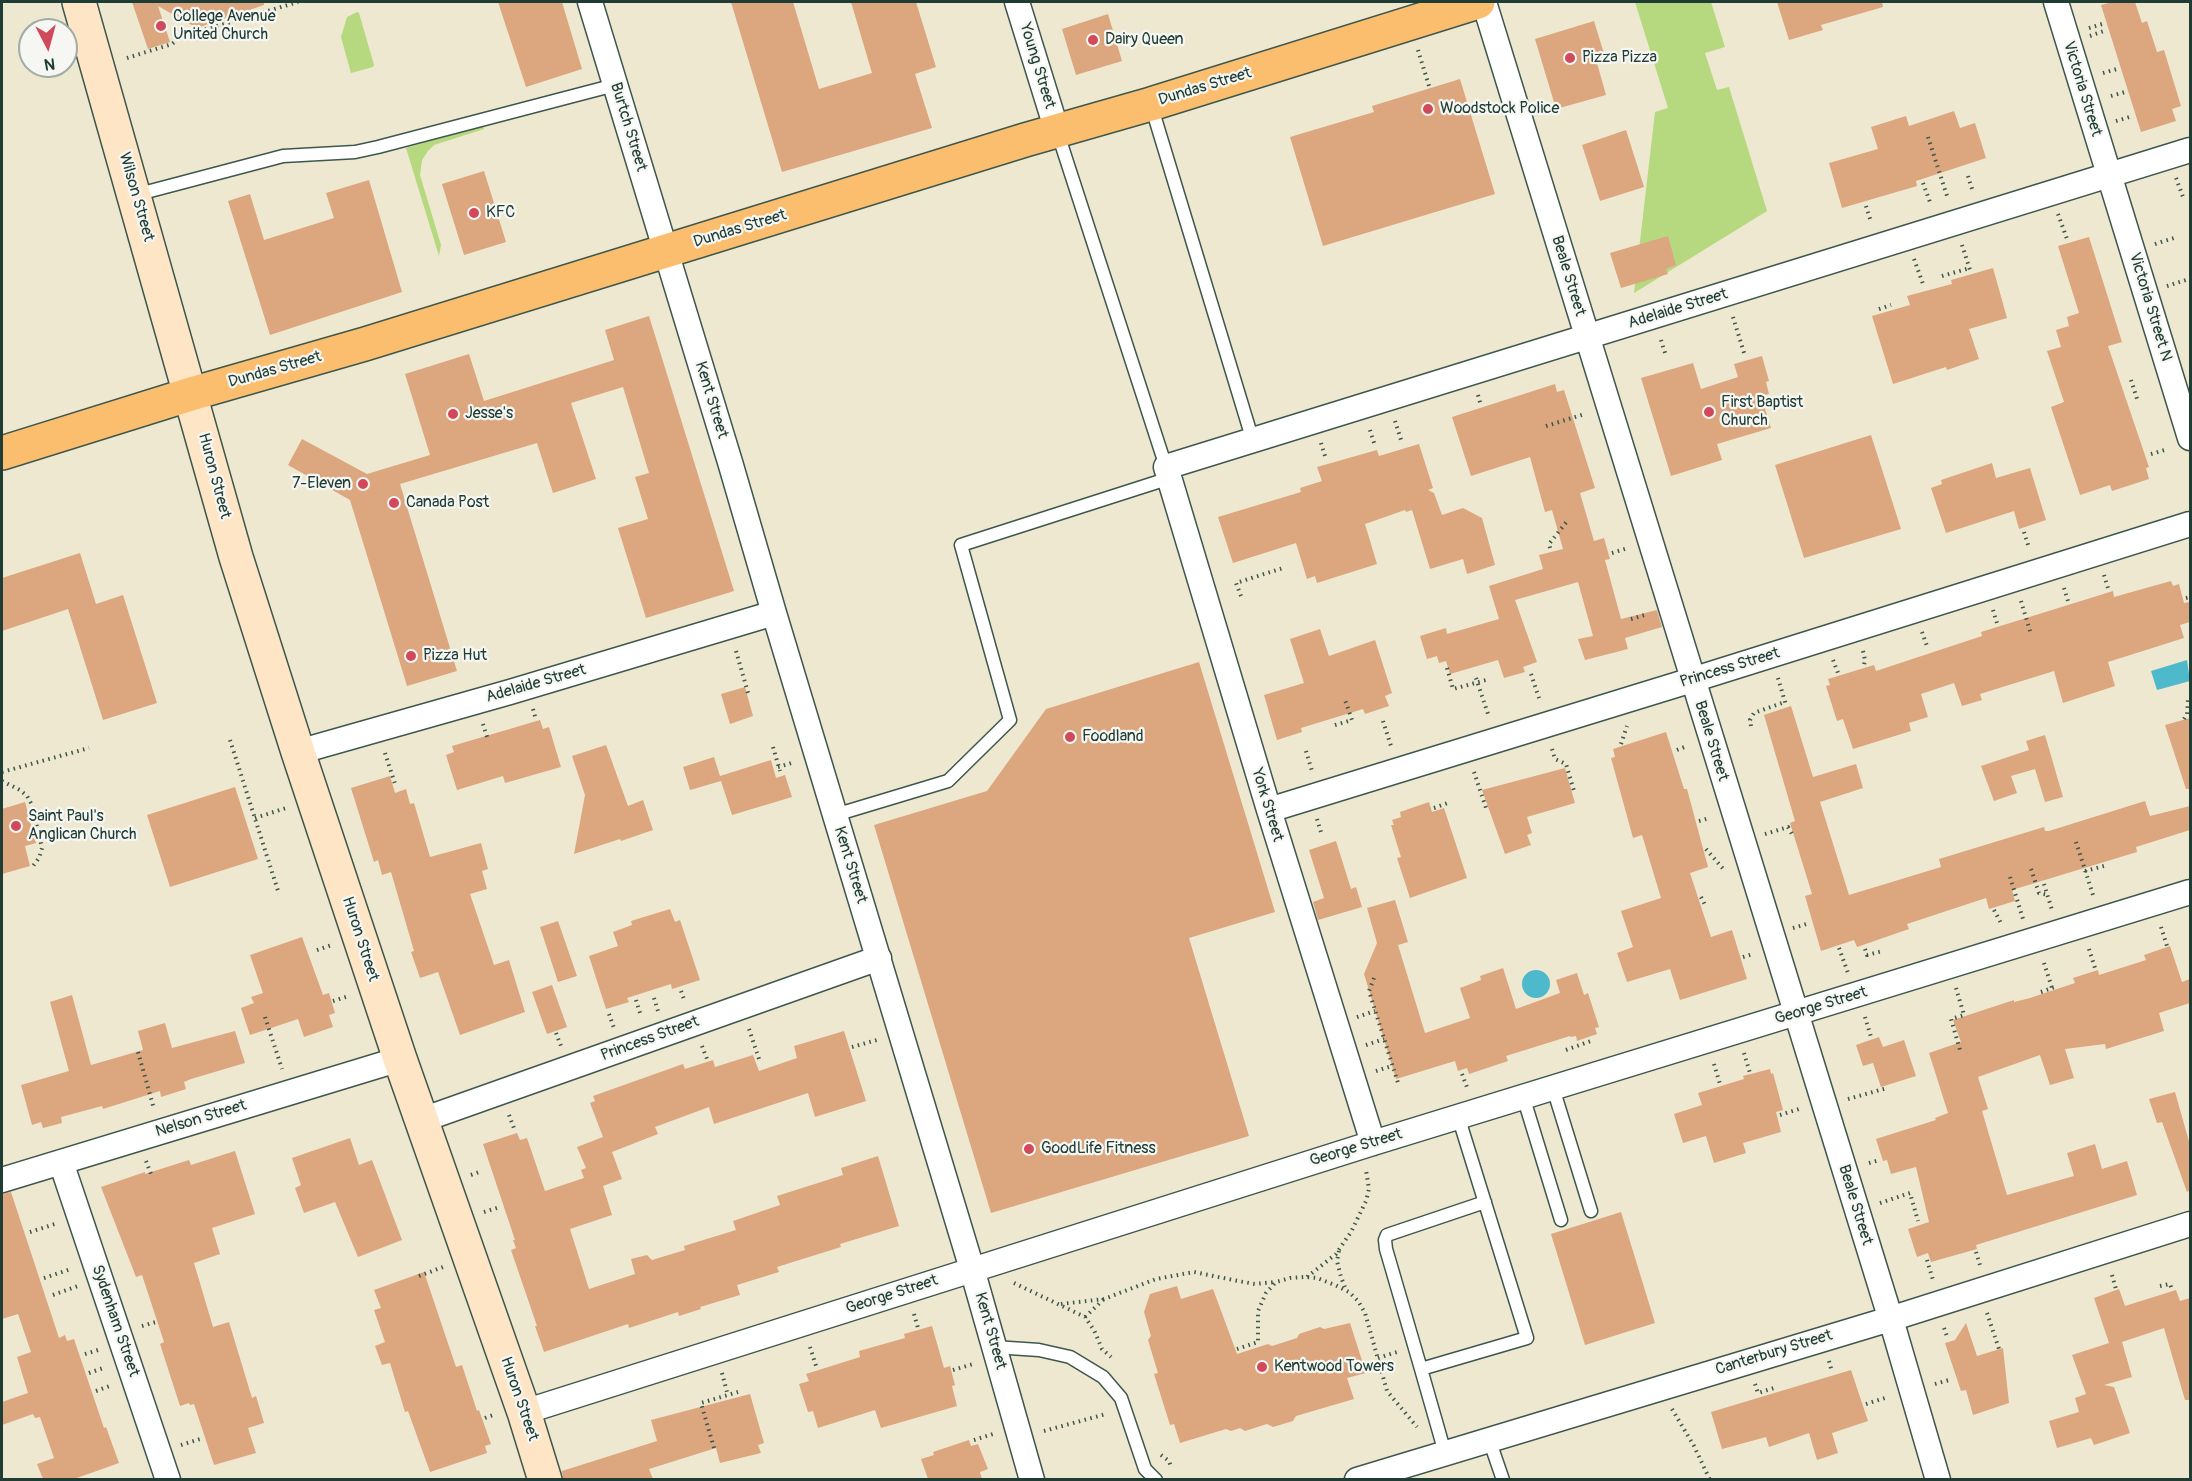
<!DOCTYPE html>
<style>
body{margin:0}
#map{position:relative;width:2192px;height:1481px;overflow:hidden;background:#eee8d1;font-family:Pangolin,sans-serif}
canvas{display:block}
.frame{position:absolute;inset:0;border:3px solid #1f3d34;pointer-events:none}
.north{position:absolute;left:18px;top:18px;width:60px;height:60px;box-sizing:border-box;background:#f6f6f2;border:2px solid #a0aca6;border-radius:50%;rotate:174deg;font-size:16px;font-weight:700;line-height:24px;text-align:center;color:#1f3d34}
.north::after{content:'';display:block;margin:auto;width:21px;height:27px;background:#d1495b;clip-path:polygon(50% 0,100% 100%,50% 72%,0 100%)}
</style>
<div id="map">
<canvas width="2192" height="1481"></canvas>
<div class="frame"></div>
<div class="north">N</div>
</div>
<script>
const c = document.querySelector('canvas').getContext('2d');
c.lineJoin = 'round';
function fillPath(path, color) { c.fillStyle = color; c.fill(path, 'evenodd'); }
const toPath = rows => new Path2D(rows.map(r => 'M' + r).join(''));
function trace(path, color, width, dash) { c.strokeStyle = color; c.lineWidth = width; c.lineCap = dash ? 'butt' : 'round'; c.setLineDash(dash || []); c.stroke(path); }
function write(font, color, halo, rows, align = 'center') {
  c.font = font + ' Pangolin,sans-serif'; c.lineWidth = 4.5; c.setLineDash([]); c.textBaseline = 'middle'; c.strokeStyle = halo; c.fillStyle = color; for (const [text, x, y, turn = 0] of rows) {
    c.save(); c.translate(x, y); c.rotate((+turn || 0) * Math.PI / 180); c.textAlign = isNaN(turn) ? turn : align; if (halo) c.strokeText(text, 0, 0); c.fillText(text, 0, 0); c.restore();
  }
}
fillPath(toPath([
 [1635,2,1711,2,1725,47,1705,53,1717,90,1729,87,1767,211,1634,293,1655,112,1668,108],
 [357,12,359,13,374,65,373,67,351,73,341,37,347,17],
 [483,125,484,129,481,130,434,145,428,151,422,160,420,175,441,245,439,256,406,148]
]), '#b6d87f');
fillPath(toPath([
 [2187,660,2190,681,2157,690,2151,671],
 '1522 984a14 14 0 1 1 28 0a14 14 0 1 1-28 0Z'
]), '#4eb9cb');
fillPath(toPath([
 [132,2,264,2,264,5,197,28,158,6,170,42,148,49],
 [498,2,562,2,582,69,526,87],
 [731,2,793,2,819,89,872,73,851,2,916,2,936,67,915,74,932,128,782,172],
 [1777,2,1882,2,1883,7,1821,25,1823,30,1789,40],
 [2113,2,2135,2,2142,23,2147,21,2157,52,2164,50,2181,106,2172,109,2176,121,2141,132,2101,5],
 [1108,14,1122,61,1076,75,1062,29],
 [1594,21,1606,60,1597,63,1606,95,1556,109,1535,39],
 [1460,79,1495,194,1323,246,1290,137,1374,112,1372,106],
 [1954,111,1960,128,1975,123,1986,158,1916,181,1917,186,1842,208,1829,163,1878,149,1871,127,1906,116,1909,126],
 [1626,130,1644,187,1600,201,1582,145],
 [484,171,506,242,464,255,442,184],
 [369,180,402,292,270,335,228,201,250,194,264,240,334,218,326,193],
 [1668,236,1676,265,1666,269,1668,274,1621,288,1610,253],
 [2089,237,2122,342,2108,346,2149,467,2146,468,2149,479,2112,491,2110,485,2080,495,2051,407,2064,402,2047,351,2061,347,2056,330,2069,326,2067,317,2079,313,2058,246],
 [1993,268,2007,318,1969,329,1979,359,1947,370,1946,367,1893,384,1872,316,1910,305,1907,296,1952,284,1951,280],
 [649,316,734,591,646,618,618,528,648,519,635,477,649,473,623,387,571,403,596,479,553,493,537,443,400,484,457,671,407,686,350,500,288,465,302,439,367,474,430,455,405,374,469,354,484,401,614,360,605,330],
 [1762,356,1769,381,1766,382,1769,394,1761,396,1771,428,1717,444,1722,460,1671,476,1641,378,1693,363,1701,389,1738,377,1734,364],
 [1555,384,1557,392,1564,390,1595,488,1580,493,1594,541,1604,538,1610,559,1605,560,1621,619,1657,610,1662,627,1625,638,1628,649,1585,660,1578,639,1593,636,1578,582,1515,600,1537,662,1523,667,1525,672,1504,678,1498,660,1450,674,1446,661,1439,663,1437,656,1427,659,1420,636,1446,628,1447,634,1499,619,1489,586,1543,569,1539,555,1563,549,1552,510,1545,512,1530,457,1471,476,1452,417],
 [1871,435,1901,529,1804,558,1775,465],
 [1419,444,1433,488,1428,490,1434,493,1442,515,1463,508,1482,518,1495,565,1467,574,1463,559,1430,569,1412,510,1406,512,1405,510,1365,524,1377,564,1317,583,1315,576,1307,579,1296,543,1233,563,1218,517,1301,492,1300,488,1322,481,1317,467,1377,450,1379,456],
 [1992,463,1996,478,2030,468,2046,520,2019,529,2014,511,1946,533,1931,488,1942,484,1941,480],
 [80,553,96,604,123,595,157,703,103,720,68,609,2,631,2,578],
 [2171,581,2173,586,2179,584,2184,603,2190,602,2190,622,2180,625,2184,638,2108,662,2115,686,2063,703,2054,671,1980,694,1982,700,1962,706,1954,683,1921,694,1928,717,1909,723,1911,731,1853,749,1843,719,1837,721,1826,686,1830,685,1828,679,1874,665,1876,671,1982,636,1981,632,2113,591,2114,597],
 [1320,629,1329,656,1375,640,1392,693,1385,696,1389,706,1365,714,1363,709,1301,728,1302,732,1277,740,1264,695,1304,683,1290,639],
 [1199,662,1275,912,1189,938,1249,1136,991,1213,874,825,987,791,1046,709],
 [745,687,753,716,730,724,721,694],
 [1791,706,1813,777,1856,764,1863,788,1820,802,1849,895,1941,867,1939,859,2044,827,2045,831,2049,831,2145,801,2150,816,2190,806,2190,830,2136,847,2137,852,2012,890,2015,901,1989,909,1986,898,1907,924,1909,929,1857,947,1854,940,1821,951,1805,896,1812,894,1790,823,1795,821,1764,715],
 [2190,718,2190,789,2186,789,2165,725],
 [540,720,543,729,549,727,561,767,505,783,503,776,457,790,446,755,454,752,452,746],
 [1666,732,1684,789,1687,789,1708,867,1690,873,1711,937,1732,930,1747,979,1680,1000,1670,969,1627,982,1617,953,1633,947,1621,911,1661,898,1642,835,1633,838,1611,758,1615,757,1613,749],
 [2045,735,2063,797,2045,802,2035,769,2011,776,2017,793,1994,801,1981,766,2029,750,2026,741],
 [606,745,628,806,643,800,653,830,621,841,620,839,574,854,585,795,572,756],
 [714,757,720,776,771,760,776,778,785,775,792,797,732,815,721,781,690,790,683,767],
 [1565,768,1575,803,1527,817,1532,833,1527,835,1531,845,1505,854,1482,790],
 [390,776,395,793,406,789,410,804,414,803,430,857,481,843,488,869,482,871,487,889,470,894,494,965,509,960,525,1012,460,1035,438,972,420,978,411,952,414,951,391,872,382,875,378,860,374,862,351,788],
 [235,787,258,859,170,887,147,815],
 [25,802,36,843,25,846,30,866,2,874,2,809],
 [1429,802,1432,812,1444,808,1467,878,1410,898,1397,858,1401,857,1391,825,1394,825,1392,820,1401,817,1400,812],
 [1336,841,1351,889,1356,887,1362,907,1318,920,1313,902,1324,898,1309,850],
 [1395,900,1408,942,1398,945,1425,1033,1470,1018,1460,988,1481,980,1480,976,1503,968,1516,1009,1560,993,1556,980,1577,973,1584,995,1588,993,1599,1027,1595,1028,1597,1034,1577,1041,1576,1036,1571,1037,1570,1036,1506,1056,1508,1061,1469,1074,1467,1068,1458,1071,1455,1061,1396,1079,1364,974,1377,943,1367,908],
 [670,909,675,922,680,920,700,980,672,989,671,984,627,998,629,1002,606,1009,589,956,618,946,613,932,632,925,631,921],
 [558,921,577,976,558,982,540,927],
 [302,937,323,995,329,993,335,1013,329,1015,333,1027,304,1037,298,1019,250,1035,241,1008,254,1003,251,997,263,993,250,955],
 [2170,946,2182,982,2190,979,2190,1003,2159,1013,2164,1031,2106,1049,2105,1044,2065,1049,2074,1078,2050,1085,2040,1055,1978,1077,1988,1109,1982,1111,2007,1195,2074,1176,2067,1153,2095,1144,2102,1169,2127,1161,2137,1195,1976,1245,1977,1249,1931,1262,1928,1253,1917,1257,1908,1229,1929,1222,1916,1167,1891,1174,1887,1160,1883,1161,1876,1139,1936,1120,1935,1118,1948,1113,1929,1053,1961,1042,1953,1020,2014,1000,2014,1002,2030,998,2075,983,2073,978,2098,970,2099,975,2146,960,2144,955],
 [552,985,567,1027,547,1034,532,992],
 [72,995,91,1065,143,1050,138,1031,165,1023,172,1048,235,1031,245,1063,191,1079,184,1082,186,1089,161,1097,160,1091,103,1109,102,1106,61,1117,62,1123,43,1128,41,1122,32,1125,21,1085,69,1071,50,1002],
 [844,1031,866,1101,815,1117,808,1093,714,1124,709,1107,655,1127,658,1134,612,1152,622,1179,603,1186,612,1215,570,1229,589,1289,635,1274,631,1259,647,1255,652,1260,685,1250,684,1246,736,1230,733,1221,780,1205,777,1196,843,1175,841,1168,878,1156,899,1226,840,1244,841,1247,777,1267,779,1272,737,1285,740,1295,700,1307,701,1309,679,1316,678,1312,629,1328,628,1324,544,1352,535,1326,537,1326,511,1250,516,1248,513,1240,515,1240,483,1144,517,1133,520,1140,527,1138,545,1191,584,1178,581,1170,586,1168,577,1147,603,1137,590,1103,595,1101,593,1096,683,1064,685,1069,713,1060,715,1067,753,1055,759,1071,797,1058,794,1046],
 [1879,1037,1883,1047,1904,1040,1916,1076,1881,1087,1873,1063,1863,1066,1856,1045],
 [1770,1069,1771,1074,1773,1073,1783,1110,1776,1112,1781,1132,1743,1143,1746,1153,1714,1163,1706,1136,1683,1143,1674,1114,1702,1105,1698,1093,1744,1079,1743,1076],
 [2175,1092,2190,1145,2190,1190,2187,1192,2162,1122,2157,1123,2149,1099],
 [350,1138,359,1165,372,1160,402,1240,358,1257,335,1202,304,1213,295,1188,301,1185,292,1158],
 [235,1151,255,1214,212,1228,220,1254,194,1263,213,1327,229,1322,252,1398,256,1396,264,1423,248,1428,256,1453,214,1465,194,1404,190,1405,189,1403,180,1406,160,1344,164,1342,142,1275,136,1277,101,1187,145,1172,145,1174,189,1160,191,1165],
 [11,1192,59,1338,65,1335,67,1341,74,1339,104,1428,106,1427,119,1463,74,1479,43,1479,37,1464,54,1458,40,1417,35,1418,33,1414,2,1425,2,1402,28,1393,17,1357,31,1352,18,1314,2,1319,2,1194],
 [1621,1212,1655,1323,1585,1345,1551,1234],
 [424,1272,456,1367,462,1365,477,1411,479,1410,491,1444,485,1446,487,1453,430,1472,408,1411,405,1412,390,1363,382,1365,375,1346,385,1342,374,1310,381,1308,374,1290],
 [1177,1286,1181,1299,1213,1289,1237,1354,1268,1344,1272,1346,1297,1338,1299,1334,1320,1327,1324,1329,1350,1323,1366,1373,1347,1378,1354,1399,1296,1416,1293,1421,1273,1427,1267,1424,1245,1431,1240,1428,1231,1431,1226,1429,1180,1443,1174,1424,1170,1425,1154,1374,1158,1373,1148,1340,1151,1336,1144,1312,1150,1294],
 [2119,1289,2125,1306,2176,1290,2180,1301,2190,1298,2190,1400,2185,1400,2164,1328,2122,1342,2132,1377,2104,1385,2114,1387,2130,1433,2094,1445,2091,1438,2057,1448,2049,1421,2079,1412,2075,1398,2086,1394,2072,1355,2109,1343,2094,1298],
 [1966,1323,1977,1356,2003,1348,2009,1403,1973,1415,1966,1390,1961,1391,1945,1343,1955,1340],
 [932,1326,944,1368,950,1366,955,1385,952,1386,957,1406,881,1428,875,1410,818,1428,813,1411,808,1412,799,1384,809,1381,806,1374,860,1357,859,1351,905,1338,904,1334],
 [1851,1370,1868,1421,1832,1433,1838,1453,1817,1460,1809,1433,1769,1447,1766,1437,1722,1449,1711,1412],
 [750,1394,764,1443,758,1445,761,1453,720,1463,716,1448,649,1469,653,1479,563,1479,562,1471,657,1441,651,1420],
 [969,1440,971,1446,978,1444,988,1469,980,1472,982,1479,928,1479,921,1459,934,1455,933,1452]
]), '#dca67f');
const service = toPath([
 [1151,105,1253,441],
 [1057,131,1166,467],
 [135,195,283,156,355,152,378,147,615,85],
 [835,815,948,781,1010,720,961,545,1170,478],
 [1553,1088,1591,1211],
 [1523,1096,1561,1220],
 [994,1347,1039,1350,1070,1357,1103,1377,1121,1398,1145,1469,1156,1480],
 [1421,1369,1386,1249,1385,1240,1387,1235,1485,1202],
 [1489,1439,1503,1480],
 [1445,1453,1421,1369,1527,1338,1458,1116]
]);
const minor = toPath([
 [590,2,730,462,774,613,972,1269,1032,1480],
 [1017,2,1057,131],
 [1484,2,1895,1333,1938,1480],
 [2056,2,2190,438],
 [298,752,510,692,774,613],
 [1269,810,1692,680,2190,524],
 [422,1120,879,958],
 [1373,1143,1269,810,1166,467,2190,150],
 [61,1162,168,1480],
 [2,1180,400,1059],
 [524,1412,1373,1143,2190,892],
 [1357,1480,1890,1319,2190,1224]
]);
const secondary = toPath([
 [79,2,236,557,298,752,400,1059,524,1412,545,1480]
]);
const primary = toPath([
 [2,453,191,394,365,344,1025,140,1151,104,1478,2]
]);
trace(service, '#3e574c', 15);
trace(minor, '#3e574c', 27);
trace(secondary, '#3e574c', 36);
trace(primary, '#3e574c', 36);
trace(toPath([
 [2089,28,2102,24],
 [2090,36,2104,31],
 [1418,50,1429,86],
 [127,58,172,44,180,37,298,2],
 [2103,73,2117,69],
 [2111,96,2125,92],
 [2116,121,2133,116],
 [1928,137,1948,199],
 [1968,176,1973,192],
 [2176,178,2183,197],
 [1923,183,1931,205],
 [1866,206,1871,222],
 [2058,214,2067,239],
 [2155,244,2177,237],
 [1962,245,1971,273],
 [1914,259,1923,284],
 [1942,276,1970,268],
 [2167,286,2189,279],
 [1879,309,1891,305],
 [1733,317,1745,356],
 [1661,340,1666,356],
 [2131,380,2138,402],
 [1478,395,1481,406],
 [1395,421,1402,443],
 [1546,426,1585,414],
 [1370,430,1375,446],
 [1321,443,1326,459],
 [2151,454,2168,449],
 [2024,532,2029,548],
 [1550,548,1549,544,1568,520],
 [1612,553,1628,548],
 [2104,575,2108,588],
 [2064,588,2068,601],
 [1241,596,1236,583,1283,568],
 [2186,598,2190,597],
 [2021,601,2031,634],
 [1993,610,1997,623],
 [1631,619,1648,614],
 [1922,632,1927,646],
 [736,651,748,693],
 [1863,651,1865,660,1864,665],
 [1833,660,1838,673],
 [1447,668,1453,689,1486,680],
 [1531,674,1540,701],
 [1476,678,1489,717],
 [1778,678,1786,705],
 [533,709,536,720],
 [2184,719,2187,714,2188,700],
 [1383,721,1391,746],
 [483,724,488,740],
 [1335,725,1352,720,1345,700],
 [1751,726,1750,720,1754,713,1785,702],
 [230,740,279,894],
 [1621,744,1627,726],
 [773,747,780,771],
 [1552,749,1555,759,1566,764,1574,791],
 [1677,750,1687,746],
 [1306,751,1312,771],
 [385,753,396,787],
 [778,767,795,762],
 [2,772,89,748],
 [1474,772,1487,811],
 [2,781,20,790,27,796,32,805,42,848,39,858,33,866],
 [1434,808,1448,803],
 [255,818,286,808],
 [1317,819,1321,832],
 [1699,821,1710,818],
 [1765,834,1788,827,1792,834],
 [2076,842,2093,895],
 [1706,849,1725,871],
 [2031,869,2039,893,2048,895],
 [2085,871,2104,866],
 [2010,877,2023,919],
 [2044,884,2052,910],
 [1701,897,1706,907],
 [1994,910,2002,925],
 [2161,927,2167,946],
 [1793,928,1810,923],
 [1839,948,1848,973],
 [1865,949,1867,955,1883,951],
 [2089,949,2095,968],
 [317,950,332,945],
 [1743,957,1753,954],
 [2044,963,2052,988],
 [1374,978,1369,991,1398,1083],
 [1956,988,1964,1015,1951,1019,1960,1050],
 [681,991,685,1002],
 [2041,992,2055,987],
 [654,998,658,1011],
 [636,1000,641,1016],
 [333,1001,349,996],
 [609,1014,614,1028],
 [265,1017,282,1069],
 [1357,1017,1375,1011],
 [1865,1017,1871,1037],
 [749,1029,760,1062],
 [556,1033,561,1046],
 [1366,1045,1384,1039],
 [702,1046,707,1059],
 [852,1047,877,1040],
 [1566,1050,1591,1041],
 [138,1052,154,1109],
 [1744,1053,1750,1073],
 [1714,1064,1720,1084],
 [1376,1071,1392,1066],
 [1462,1074,1468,1090],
 [1848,1099,1887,1088],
 [509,1115,515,1131],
 [1780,1115,1799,1109],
 [146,1161,151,1174],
 [1869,1163,1880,1160],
 [471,1175,482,1171],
 [1880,1203,1910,1193,1918,1221],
 [484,1212,500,1207],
 [30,1232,58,1223],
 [1339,1251,1337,1261,1341,1277,1346,1290],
 [1976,1252,1980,1265],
 [1927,1260,1933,1280],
 [2112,1275,2116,1289],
 [419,1276,443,1267],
 [1307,1277,1336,1254,1351,1232,1366,1201,1369,1189,1366,1170],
 [44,1278,71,1269],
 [1014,1283,1085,1317,1094,1330,1102,1349,1111,1357],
 [2160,1286,2170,1284,2172,1290],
 [53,1295,78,1286],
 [1061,1304,1104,1299,1156,1279,1194,1272,1238,1281,1255,1284,1275,1282],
 [1987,1313,1999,1349],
 [914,1314,918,1328],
 [1085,1317,1104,1299],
 [142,1326,156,1322],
 [1944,1328,1948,1339],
 [810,1347,817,1369],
 [1237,1349,1258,1342,1258,1311,1266,1293,1276,1282,1290,1278,1305,1277,1317,1278,1335,1285,1349,1292,1358,1301,1365,1313,1387,1391,1417,1427],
 [85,1354,98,1350],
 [1378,1358,1397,1352],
 [1829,1361,1832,1372],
 [953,1370,973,1364],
 [89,1373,106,1367],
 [722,1373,728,1396],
 [1755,1384,1758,1393,1774,1388],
 [1935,1384,1949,1380],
 [96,1391,110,1386],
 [1866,1404,1888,1397],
 [1672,1409,1694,1446,1710,1480],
 [485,1418,493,1415],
 [1044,1431,1106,1414],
 [974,1440,993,1434],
 [181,1445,200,1439],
 [714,1448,701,1403,738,1392],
 [1161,1455,1169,1461,1171,1467]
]), '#3e574c', 4, [1.5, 4.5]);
trace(service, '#fff', 12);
trace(minor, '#fff', 24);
trace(secondary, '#fde5c5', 33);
trace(primary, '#fbbe6e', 33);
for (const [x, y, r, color] of [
 [161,26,6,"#d1495b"],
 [1093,40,6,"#d1495b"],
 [1570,58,6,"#d1495b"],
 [1428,109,6,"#d1495b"],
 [474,213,6,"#d1495b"],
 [1709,412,6,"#d1495b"],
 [453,414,6,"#d1495b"],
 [363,484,6,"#d1495b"],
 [394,503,6,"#d1495b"],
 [411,656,6,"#d1495b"],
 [1070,737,6,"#d1495b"],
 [16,826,6,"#d1495b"],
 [1029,1149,6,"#d1495b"],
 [1262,1367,6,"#d1495b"]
]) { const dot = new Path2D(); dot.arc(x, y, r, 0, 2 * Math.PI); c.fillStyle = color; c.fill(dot); trace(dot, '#f6f6f2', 2); }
write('16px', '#1f3d34', '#f6f6f2', [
 ["College Avenue",173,17],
 ["United Church",173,35],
 ["Dairy Queen",1105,40],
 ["Pizza Pizza",1582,58],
 ["Woodstock Police",1440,109],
 ["KFC",486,213],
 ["First Baptist",1721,403],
 ["Church",1721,421],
 ["Jesse's",465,414],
 ["7-Eleven",351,484,"right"],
 ["Canada Post",406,503],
 ["Pizza Hut",423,656],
 ["Foodland",1082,737],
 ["Saint Paul's",28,817],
 ["Anglican Church",28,835],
 ["GoodLife Fitness",1041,1149],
 ["Kentwood Towers",1274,1367]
], 'left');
write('16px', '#1f3d34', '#f6f6f2', [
 ["Young Street",1037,66,73],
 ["Dundas Street",1205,87,-17],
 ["Victoria Street",2082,89,73],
 ["Burtch Street",628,127,73],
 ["Wilson Street",136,197,74],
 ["Dundas Street",740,229,-17],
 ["Beale Street",1568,276,73],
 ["Victoria Street N",2150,307,73],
 ["Adelaide Street",1678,309,-17],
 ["Dundas Street",275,370,-16],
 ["Kent Street",711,400,73],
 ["Huron Street",214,476,75],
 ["Princess Street",1730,668,-17],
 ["Adelaide Street",536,684,-16],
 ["Beale Street",1711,741,73],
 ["York Street",1267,805,73],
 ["Kent Street",850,865,73],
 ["Huron Street",360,939,72],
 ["George Street",1821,1006,-17],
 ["Princess Street",650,1039,-20],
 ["Nelson Street",201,1119,-17],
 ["George Street",1356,1148,-17],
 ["Beale Street",1855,1205,73],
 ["George Street",892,1295,-18],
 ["Sydenham Street",115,1321,71],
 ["Kent Street",990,1331,74],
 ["Canterbury Street",1774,1353,-17],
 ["Huron Street",519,1399,71]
]);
</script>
